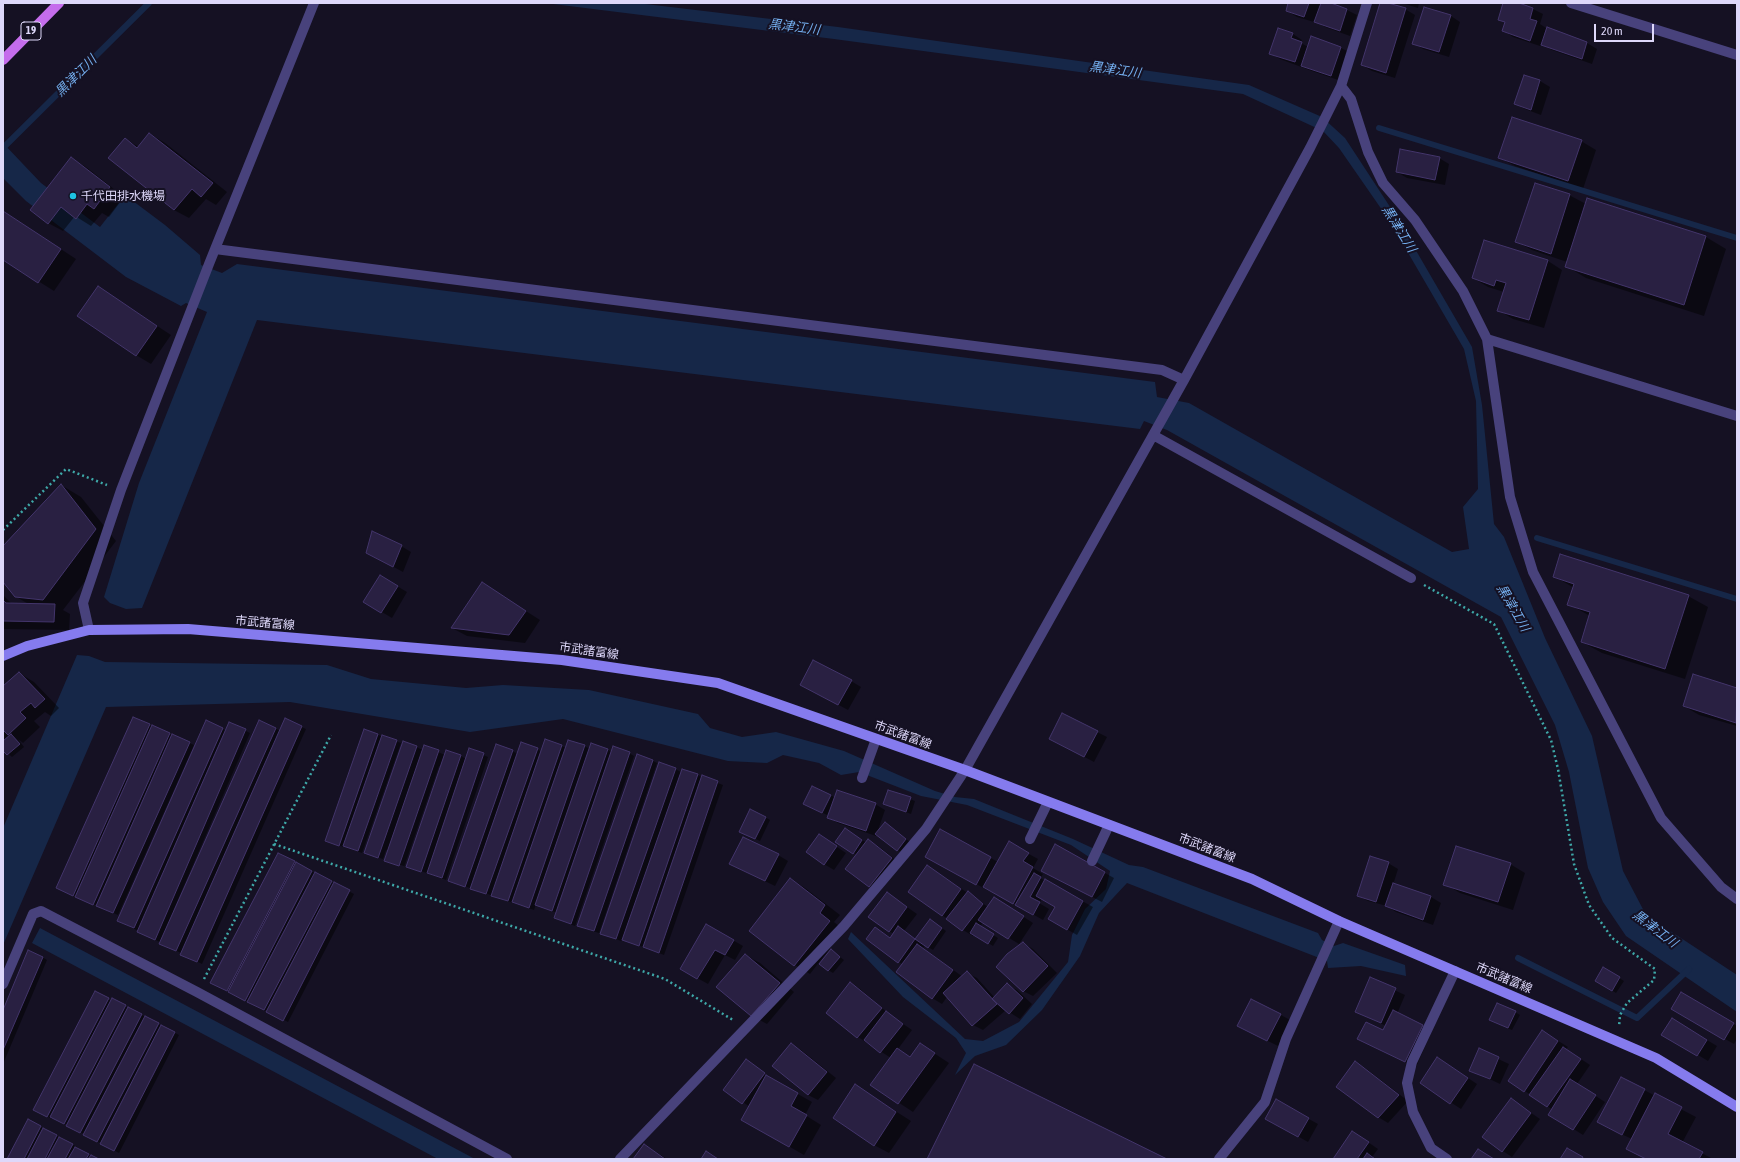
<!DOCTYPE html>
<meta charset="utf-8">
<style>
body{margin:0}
#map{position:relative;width:1740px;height:1162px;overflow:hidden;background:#151123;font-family:"Asap Condensed",sans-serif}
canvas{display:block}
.frame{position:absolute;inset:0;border:4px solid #ded8fa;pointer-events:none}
.scale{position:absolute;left:1594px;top:24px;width:60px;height:18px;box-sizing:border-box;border:2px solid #ded8fa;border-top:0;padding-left:5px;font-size:12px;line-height:14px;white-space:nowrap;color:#ded8fa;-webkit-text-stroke:3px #151123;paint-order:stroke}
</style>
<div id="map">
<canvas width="1740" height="1162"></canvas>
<div class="frame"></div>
<div class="scale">20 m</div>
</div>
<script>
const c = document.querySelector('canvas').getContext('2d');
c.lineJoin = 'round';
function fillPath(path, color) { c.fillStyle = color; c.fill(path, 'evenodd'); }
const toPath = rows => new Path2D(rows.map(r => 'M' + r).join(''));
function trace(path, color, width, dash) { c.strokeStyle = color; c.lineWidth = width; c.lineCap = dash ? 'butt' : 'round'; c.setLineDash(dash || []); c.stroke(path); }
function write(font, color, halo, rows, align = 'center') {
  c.font = font + ' "Asap Condensed","Noto Sans JP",sans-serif'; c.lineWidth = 4; c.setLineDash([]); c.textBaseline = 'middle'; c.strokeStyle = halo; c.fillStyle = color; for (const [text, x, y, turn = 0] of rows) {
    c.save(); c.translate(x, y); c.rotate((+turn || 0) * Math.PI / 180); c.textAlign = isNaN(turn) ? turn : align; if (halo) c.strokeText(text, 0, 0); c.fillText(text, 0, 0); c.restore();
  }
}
fillPath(toPath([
 [545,3,637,3,838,27,1249,85,1322,117,1345,138,1396,216,1472,347,1482,405,1494,524,1504,537,1545,638,1592,736,1623,871,1646,915,1737,975,1737,1012,1626,936,1603,902,1588,868,1569,772,1555,725,1501,617,1167,430,1144,421,1140,429,257,320,142,608,126,609,110,603,104,597,139,483,207,312,186,303,181,306,126,277,26,201,3,178,3,143,41,183,100,227,125,195,165,225,200,255,201,265,222,273,237,264,1155,382,1157,397,1189,403,1452,552,1469,549,1463,507,1478,489,1476,401,1464,349,1389,220,1339,148,1323,131,1243,94,834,39],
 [77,655,89,656,105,662,327,665,371,679,466,688,503,685,589,690,698,714,710,728,742,737,776,732,844,751,935,791,955,797,974,799,1073,839,1129,865,1143,867,1318,933,1322,940,1334,946,1343,943,1405,965,1406,976,1361,966,1328,968,1327,961,1127,883,1099,913,1080,956,1042,1010,1006,1045,975,1056,955,1075,966,1053,956,1038,903,997,848,939,851,932,965,1039,983,1041,1019,1022,1068,962,1072,935,1085,909,1106,889,1110,871,1071,845,967,805,921,796,859,772,841,775,819,763,783,755,767,763,728,761,563,719,470,732,290,702,106,707,3,945,3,828],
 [40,928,475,1159,438,1159,32,943]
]), '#162748');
fillPath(toPath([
 [1289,3,1328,3,1347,10,1357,15,1350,36,1325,27,1315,21,1314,22,1297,17,1287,11],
 [1381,3,1405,9,1415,15,1395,78,1372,71,1362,65],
 [1402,3,1419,3,1418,8],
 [1504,3,1515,3,1533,9,1543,14,1540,24,1546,28,1544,35,1546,35,1548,29,1587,43,1597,49,1592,64,1552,50,1541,44,1540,46,1513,37,1504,31,1506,23,1499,19],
 [1451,16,1460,22,1449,57,1423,49,1414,43],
 [1279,30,1293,34,1302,40,1301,43,1308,47,1311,38,1341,48,1351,53,1341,81,1312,71,1280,59,1270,53],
 [1525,76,1540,81,1550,87,1541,115,1525,109,1515,104],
 [150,134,165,143,227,192,216,205,206,199,189,218,174,210,110,158,125,139,139,147],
 [1581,141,1596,150,1583,189,1515,166,1500,158],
 [1439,158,1449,164,1445,185,1407,178,1397,172],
 [72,159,86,167,124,197,109,217,102,213,91,226,75,216,63,231,48,223],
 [1569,195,1586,204,1588,199,1706,237,1726,249,1704,316,1586,278,1566,266,1567,262,1532,250,1517,242],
 [3,211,76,259,54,291,3,259],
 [1548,261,1562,270,1544,328,1513,319,1498,310,1504,292,1488,287,1473,278],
 [98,287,171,335,151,364,136,355],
 [61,485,81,497,116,541,63,610,70,614,69,630,3,629,3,595,12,604,30,605,15,596,3,580,3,547],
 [401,546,411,552,403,572,377,558],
 [380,576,407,592,392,618,365,602],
 [1554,576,1688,596,1708,607,1685,679,1602,653,1582,642,1590,616,1569,604,1574,588],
 [482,583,540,620,525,643,467,636,452,628],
 [19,673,34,682,59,708,51,716,45,712,34,721,40,727,23,743,18,739,24,747,12,757,3,749,3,688],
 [5,732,6,732,11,735,9,737],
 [1694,676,1737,689,1737,726,1699,715,1684,706],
 [851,681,861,687,848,710,811,690],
 [133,718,194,745,118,915,62,890],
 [286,720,306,729,202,964,123,923,223,729,226,731,230,723,250,733,173,911,175,912,275,728,280,731],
 [1097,732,1107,737,1094,762,1060,744],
 [378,735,401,743,362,853,344,846,344,847,330,843],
 [546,740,566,748,584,746,590,749,608,750,612,752,629,753,634,756,575,926,555,918,557,913,536,904,534,910,450,881,512,751,518,754,537,749,542,752],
 [404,742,423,750,424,746,445,755,461,756,466,759,470,749,488,757,446,880,407,866,441,766,439,766,404,867,404,866,388,861,388,851,386,850,383,859,370,855],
 [653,761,657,763,599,933,583,928],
 [675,769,681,772,698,775,702,778,702,777,723,785,664,955,622,939,621,941,601,933],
 [889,791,915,801,911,814,884,804],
 [831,795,835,798,875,804,885,810,877,833,885,823,910,842,902,853,877,834,876,836,838,823,829,818,832,808,831,808,827,815,809,806],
 [765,817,770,820,760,841,745,834],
 [941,831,998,862,1009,843,1038,859,1033,868,1043,874,1040,878,1093,907,1077,935,1049,919,1056,907,1042,899,1039,903,1049,909,1043,920,992,891,991,892,941,865],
 [849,832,867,843,869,841,878,846,901,864,879,892,869,886,857,855,837,842],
 [819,835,846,853,834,870,824,864],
 [1056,846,1114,878,1102,902,1042,871],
 [778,855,788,861,775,886,740,869],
 [294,862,354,894,288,1022,216,985],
 [1388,863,1398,869,1393,885,1431,897,1441,903,1433,925,1396,912,1387,906,1368,901,1358,896],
 [1510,864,1525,873,1513,910,1460,893,1445,884],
 [937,872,988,907,1004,904,1033,923,1019,944,983,922,980,927,998,938,993,946,974,934,973,936,963,930,942,915],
 [791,879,805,888,840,915,834,922,844,930,810,974,795,965,750,930],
 [887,893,917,914,904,931,916,940,935,923,946,931,933,950,925,945,923,948,963,977,967,973,977,978,995,998,1007,985,1017,990,1032,1004,1020,1019,1006,1010,983,1030,973,1025,947,997,942,1004,932,998,904,965,899,962,875,928,891,938,894,934,889,931],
 [707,925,743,946,735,960,725,955,708,984,681,969],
 [1023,943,1033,949,1057,973,1033,996,1023,991],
 [832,951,844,960,833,973,828,970],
 [745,955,760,963,794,992,767,1024,752,1016],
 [42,957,47,960,3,1064,3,1013],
 [1604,969,1624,981,1616,993,1597,981],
 [1370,979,1405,995,1397,1014,1432,1031,1416,1067,1358,1039,1384,1031,1386,1026,1356,1011],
 [850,983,860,989,890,1015,912,1030,898,1049,911,1057,920,1044,949,1063,913,1112,872,1085,891,1058,858,1037],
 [95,992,111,1001,112,999,179,1035,119,1153,60,1121,53,1117,52,1119,34,1109],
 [1681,994,1737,1026,1737,1039,1734,1044,1672,1009],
 [1515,1012,1520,1015,1512,1030,1494,1022],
 [1281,1015,1290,1020,1278,1046,1248,1031],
 [1672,1019,1717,1046,1708,1061,1663,1034],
 [1552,1037,1568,1047,1566,1049,1590,1065,1577,1084,1605,1102,1583,1135,1550,1114,1553,1110,1525,1091],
 [791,1044,801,1050,836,1078,818,1100,808,1095],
 [1479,1050,1509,1064,1500,1084,1471,1070],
 [746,1061,773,1080,812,1102,805,1115,821,1125,804,1155,743,1120,750,1107,725,1090],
 [1356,1062,1365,1068,1408,1101,1388,1123,1378,1117],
 [1447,1064,1477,1084,1461,1109,1421,1083],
 [1621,1078,1696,1117,1682,1143,1713,1159,1646,1159,1632,1139,1608,1128],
 [856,1086,911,1121,889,1153,874,1145],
 [1511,1099,1540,1119,1512,1157,1503,1151],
 [1276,1101,1318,1124,1308,1142,1276,1124],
 [28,1120,77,1147,76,1149,97,1159,8,1159],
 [1362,1138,1378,1149,1372,1157,1375,1159,1334,1159],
 [644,1145,659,1154,667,1159,634,1159]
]), '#0007');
trace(toPath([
 [1379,128,1737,238],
 [3,148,149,3],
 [1537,538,1737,599],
 [1518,958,1637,1018,1689,969]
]), '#162748', 6);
const building = toPath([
 [1288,3,1309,3,1304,17,1286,11,1288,3],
 [1321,3,1331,3,1347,9,1340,31,1314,22,1321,3],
 [1380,3,1388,3,1406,8,1386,73,1361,65,1380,3],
 [1503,3,1519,3,1533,8,1530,19,1537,21,1530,41,1502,31,1505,22,1498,20,1503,3],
 [1424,7,1451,15,1439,52,1412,44,1424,7],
 [1547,27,1587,42,1582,59,1541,45,1547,27],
 [1278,28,1293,33,1291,38,1302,42,1295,62,1269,54,1278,28],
 [1311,36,1341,47,1331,76,1301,66,1311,36],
 [1524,75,1540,80,1531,110,1514,104,1524,75],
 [1512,117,1582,140,1568,181,1498,158,1512,117],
 [149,133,213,183,201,197,192,189,174,210,108,158,125,138,137,148,149,133],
 [1400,149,1440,157,1435,180,1396,172,1400,149],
 [71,157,110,187,94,209,87,204,76,219,61,207,48,224,30,210,71,157],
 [1535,183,1570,194,1551,254,1515,242,1535,183],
 [1587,198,1706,236,1684,305,1565,267,1587,198],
 [3,211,61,249,38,283,3,260,3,211],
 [1484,240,1548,260,1529,320,1497,311,1506,283,1496,280,1494,286,1472,278,1484,240],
 [98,286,157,326,136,356,77,316,98,286],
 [61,484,96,529,43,600,15,597,3,582,3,546,61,484],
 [372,531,402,545,393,567,366,553,372,531],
 [1560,554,1689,595,1665,669,1581,642,1590,612,1567,605,1574,584,1553,577,1560,554],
 [380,575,398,586,381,613,363,602,380,575],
 [482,582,526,611,509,635,451,628,482,582],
 [3,600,6,603,55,604,54,622,3,621,3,600],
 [813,660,852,680,838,705,800,685,813,660],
 [19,672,45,699,35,708,31,703,20,712,26,718,8,735,3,730,3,686,19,672],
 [1693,674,1737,688,1736,723,1683,706,1693,674],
 [1062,713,1098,731,1084,757,1049,739,1062,713],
 [133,717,150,724,73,896,56,888,133,717],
 [285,718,302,726,197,962,180,955,285,718],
 [206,720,223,728,134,928,117,921,206,720],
 [259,720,276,728,176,951,159,944,259,720],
 [229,722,246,729,155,940,137,932,229,722],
 [152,725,170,733,93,905,75,897,152,725],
 [364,729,378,734,339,846,325,841,364,729],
 [11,734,20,744,7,755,3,751,3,741,11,734],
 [172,734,190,742,113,913,96,906,172,734],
 [382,735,397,740,358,851,343,846,382,735],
 [545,739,562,745,508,901,491,896,545,739],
 [568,740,585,745,529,908,512,902,568,740],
 [403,741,417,746,378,858,364,853,403,741],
 [521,742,538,748,486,894,470,889,521,742],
 [591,743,608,749,552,911,535,905,591,743],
 [496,744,513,750,465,887,448,881,496,744],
 [424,745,439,750,399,866,384,861,424,745],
 [613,746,630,752,571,924,554,918,613,746],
 [469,748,484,753,442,878,427,873,469,748],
 [446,750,461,755,421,872,406,867,446,750],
 [637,754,653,760,594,931,577,926,637,754],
 [659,762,676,768,616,939,600,934,659,762],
 [682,769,698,774,639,946,622,940,682,769],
 [702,775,718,781,659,953,643,947,702,775],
 [812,786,831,795,822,813,803,804,812,786],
 [837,790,876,803,866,831,827,818,837,790],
 [888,790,911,797,906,812,883,804,888,790],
 [750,809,766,817,755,839,739,832,750,809],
 [885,822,906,839,897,851,875,834,885,822],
 [845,828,862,840,853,854,835,842,845,828],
 [940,829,991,857,976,885,925,857,940,829],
 [819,834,837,846,824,865,806,852,819,834],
 [743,837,779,854,765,881,729,864,743,837],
 [868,839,892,858,869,887,845,869,868,839],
 [1009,841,1029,853,1023,861,1033,867,1013,904,983,887,1009,841],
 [1055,844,1105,872,1092,897,1041,871,1055,844],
 [1456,846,1511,863,1498,902,1443,885,1456,846],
 [278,853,295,861,227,991,210,983,278,853],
 [1370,856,1389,862,1376,902,1357,896,1370,856],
 [296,862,312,871,245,1001,228,992,296,862],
 [927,865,961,889,942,916,908,892,927,865],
 [315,872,332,881,264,1010,247,1002,315,872],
 [1034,873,1041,877,1030,897,1040,902,1033,915,1015,905,1034,873],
 [790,878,825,905,820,913,830,921,794,966,749,931,790,878],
 [1045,879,1083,901,1067,930,1048,919,1055,907,1036,896,1045,879],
 [334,882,350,890,283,1021,266,1012,334,882],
 [1393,883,1431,896,1423,920,1385,906,1393,883],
 [968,891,983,904,962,931,946,919,968,891],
 [887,892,907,907,889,932,868,917,887,892],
 [994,897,1024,916,1008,939,978,920,994,897],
 [930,919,942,928,928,948,915,939,930,919],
 [976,923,994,934,988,944,970,933,976,923],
 [706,924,734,940,725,955,715,950,697,979,680,969,706,924],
 [898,926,915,939,898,963,866,939,875,927,890,938,898,926],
 [1023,942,1048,966,1023,992,996,967,1007,954,1023,942],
 [917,944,953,970,932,999,896,972,917,944],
 [831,949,840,957,828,971,819,964,831,949],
 [28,950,43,957,3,1050,3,1010,28,950],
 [745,954,780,983,751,1016,716,987,745,954],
 [1603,967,1620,977,1612,991,1595,981,1603,967],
 [967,971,997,1004,972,1026,943,993,967,971],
 [1370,977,1396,988,1381,1023,1355,1012,1370,977],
 [850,982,882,1008,857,1038,826,1013,850,982],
 [1007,983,1023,998,1009,1014,992,999,1007,983],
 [95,991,109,998,47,1117,33,1110,95,991],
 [1681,992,1734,1023,1724,1040,1671,1009,1681,992],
 [112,998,126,1005,64,1124,50,1117,112,998],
 [1251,999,1281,1014,1267,1041,1237,1026,1251,999],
 [1497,1003,1516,1011,1508,1028,1489,1020,1497,1003],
 [128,1007,142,1014,80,1133,66,1126,128,1007],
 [1393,1010,1423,1025,1405,1062,1357,1039,1366,1022,1383,1030,1393,1010],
 [886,1011,903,1024,880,1053,864,1040,886,1011],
 [145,1016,159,1023,97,1142,83,1135,145,1016],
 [1672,1018,1707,1040,1697,1056,1661,1035,1672,1018],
 [161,1025,175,1032,114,1151,100,1144,161,1025],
 [1542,1030,1558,1041,1524,1092,1508,1081,1542,1030],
 [791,1043,827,1072,808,1095,772,1066,791,1043],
 [920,1043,935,1053,898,1104,870,1085,897,1048,910,1057,920,1043],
 [1563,1047,1581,1059,1547,1107,1529,1095,1563,1047],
 [1479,1048,1499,1057,1490,1079,1469,1071,1479,1048],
 [1437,1057,1468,1078,1450,1104,1420,1083,1437,1057],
 [746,1059,765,1073,742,1104,723,1090,746,1059],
 [1355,1061,1399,1095,1378,1118,1336,1087,1355,1061],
 [974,1064,1167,1159,927,1159,974,1064],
 [766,1075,798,1093,791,1106,807,1115,789,1147,741,1120,766,1075],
 [1621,1077,1645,1089,1622,1135,1597,1122,1621,1077],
 [1570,1079,1596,1095,1573,1130,1548,1115,1570,1079],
 [855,1084,896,1112,874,1146,833,1118,855,1084],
 [1655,1093,1682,1107,1668,1134,1703,1152,1699,1159,1646,1159,1626,1149,1655,1093],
 [1511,1098,1531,1113,1502,1152,1482,1137,1511,1098],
 [1276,1099,1309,1118,1298,1137,1265,1119,1276,1099],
 [28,1119,41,1126,24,1159,7,1159,28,1119],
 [43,1128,57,1135,45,1159,27,1159,43,1128],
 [1352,1131,1369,1142,1357,1159,1333,1159,1352,1131],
 [59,1137,73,1144,65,1159,47,1159,59,1137],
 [644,1144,665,1159,633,1159,644,1144],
 [75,1147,89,1154,86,1159,68,1159,75,1147],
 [1567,1148,1583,1157,1582,1159,1560,1159,1567,1148],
 [1478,1149,1494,1159,1471,1159,1478,1149],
 [706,1151,718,1159,701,1159,706,1151],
 [1367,1153,1375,1159,1363,1159,1367,1153],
 [91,1155,99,1159,88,1159,91,1155]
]);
fillPath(building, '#292042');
trace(building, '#43356b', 1);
trace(toPath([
 [3,530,66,469,107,485],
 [1424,585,1494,624,1551,740,1558,769,1574,864,1589,905,1612,938,1655,969,1654,980,1627,1003,1620,1015,1619,1027],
 [274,844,665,979,733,1020],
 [204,979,331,735]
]), '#3ea8a8', 2.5, [2, 3]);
trace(toPath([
 [862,778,876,739],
 [1030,839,1048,802],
 [1092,861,1109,825],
 [1447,1159,1431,1148,1413,1112,1407,1083,1412,1062,1455,971]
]), '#48427c', 10);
trace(toPath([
 [1571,3,1737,55],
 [1341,86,1351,99,1368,152,1383,183,1415,220,1463,291,1487,339,1510,497,1533,572,1661,818,1721,887,1737,899],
 [215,249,1162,370,1184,380],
 [1487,339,1737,416],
 [1153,435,1411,578],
 [89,630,83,603,121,490,209,264,314,3],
 [3,984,33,914,41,911,197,992,507,1159],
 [620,1159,844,926,926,829,965,770,1184,380,1310,148,1341,86,1367,3],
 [1219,1159,1265,1102,1286,1039,1339,921]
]), '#48427c', 10);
trace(toPath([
 [3,656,27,646,89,630,188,629,562,660,718,683,965,770,1252,879,1339,921,1656,1058,1737,1107]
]), '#857bee', 10);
trace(toPath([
 [3,60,59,3]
]), '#c56dec', 10);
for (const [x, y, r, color] of [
 [73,196,4,"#1dc2e2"]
]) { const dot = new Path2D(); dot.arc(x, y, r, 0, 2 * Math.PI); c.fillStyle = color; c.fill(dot); trace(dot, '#151123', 1.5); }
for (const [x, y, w] of [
 [31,31,20]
]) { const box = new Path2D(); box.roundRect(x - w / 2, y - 9, w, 18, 3); c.fillStyle = '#151123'; c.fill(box); trace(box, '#ded8fa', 1); }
write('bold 11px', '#ded8fa', null, [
 ["19",31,31]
]);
write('12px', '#ded8fa', '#151123', [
 ["千代田排水機場",81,196]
], 'left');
write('12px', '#ded8fa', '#151123', [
 ["市武諸富線",265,623,5],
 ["市武諸富線",589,651,8],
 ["市武諸富線",903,735,20],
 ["市武諸富線",1207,848,21],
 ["市武諸富線",1504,978,23]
]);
write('italic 13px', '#73aded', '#151123', [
 ["黒津江川",794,27,7],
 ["黒津江川",1115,70,8],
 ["黒津江川",76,76,-45],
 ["黒津江川",1399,229,58],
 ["黒津江川",1513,608,60],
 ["黒津江川",1655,929,37]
]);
</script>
